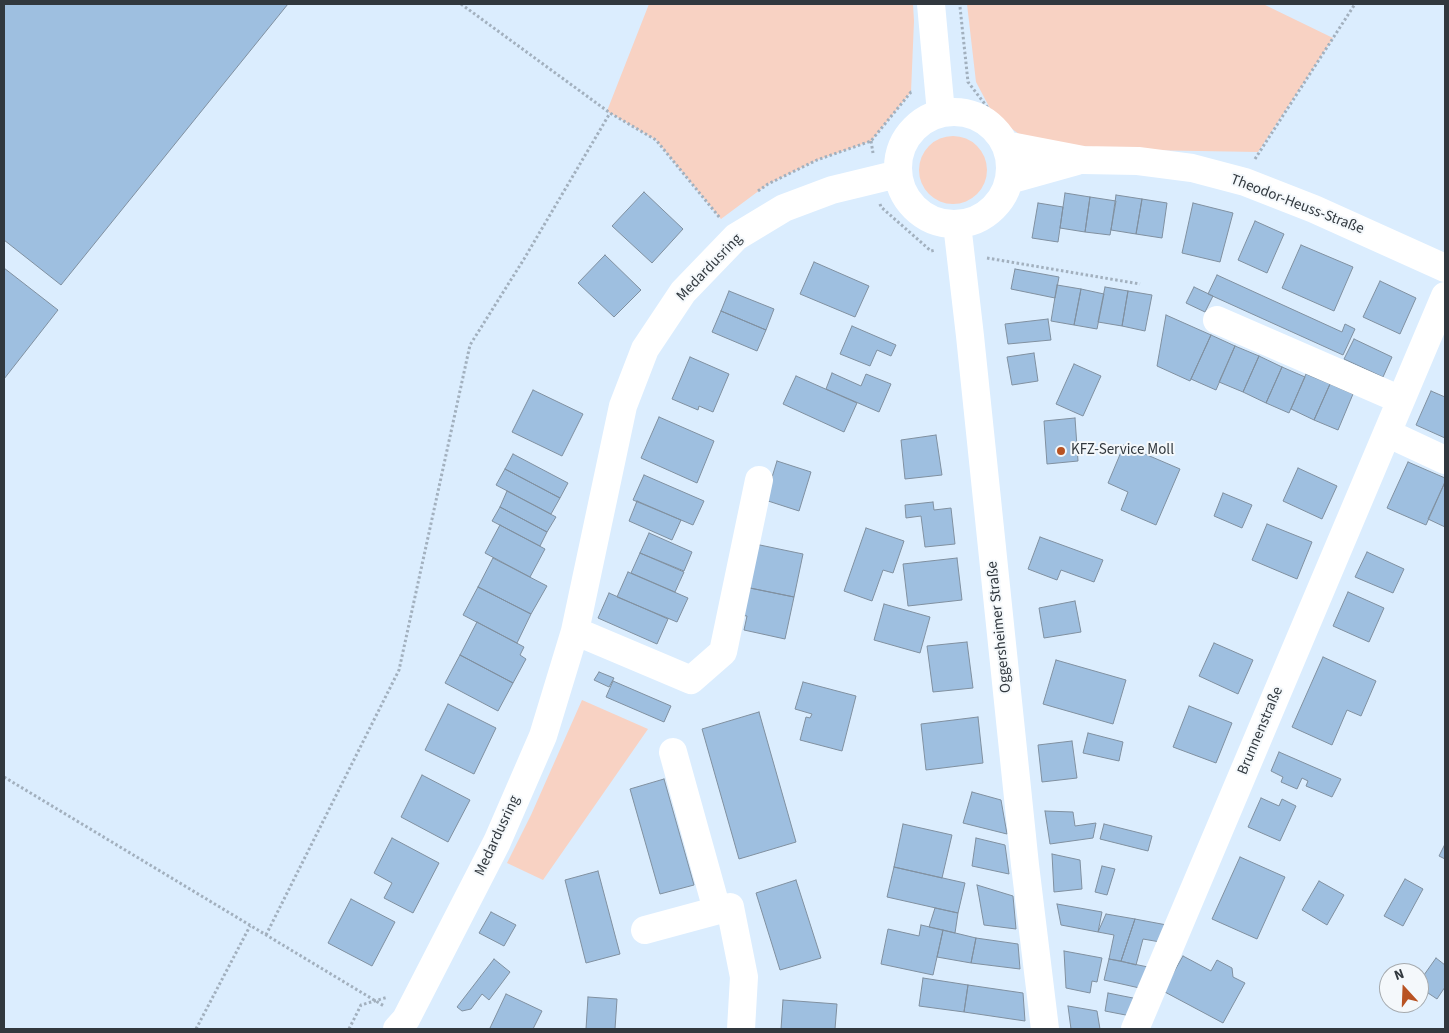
<!DOCTYPE html>
<meta charset="utf-8">
<style>
body{margin:0}
#map{position:relative;width:1449px;height:1033px;overflow:hidden;background:#dbedfe;font-family:"Source Sans 3",sans-serif}
canvas{display:block}
.frame{position:absolute;inset:0;border:5px solid #31383e;pointer-events:none}
.north{position:absolute;left:1379px;top:963px;width:50px;height:50px;box-sizing:border-box;background:#f4f8fb;border:1px solid #a6abaf;border-radius:50%;rotate:340deg;font-size:14px;font-weight:700;line-height:20px;text-align:center;color:#31383e}
.north::after{content:'';display:block;margin:auto;width:18px;height:22px;background:#b85323;clip-path:polygon(50% 0,100% 100%,50% 72%,0 100%)}
</style>
<div id="map">
<canvas width="1449" height="1033"></canvas>
<div class="frame"></div>
<div class="north">N</div>
</div>
<script>
const c = document.querySelector('canvas').getContext('2d');
c.lineJoin = 'round';
function fillPath(path, color) { c.fillStyle = color; c.fill(path, 'evenodd'); }
const toPath = rows => new Path2D(rows.map(r => 'M' + r).join(''));
function trace(path, color, width, dash) { c.strokeStyle = color; c.lineWidth = width; c.lineCap = dash ? 'butt' : 'round'; c.setLineDash(dash || []); c.stroke(path); }
function write(font, color, halo, rows, align = 'center') {
  c.font = font + ' "Source Sans 3",sans-serif'; c.lineWidth = 4; c.setLineDash([]); c.textBaseline = 'middle'; c.strokeStyle = halo; c.fillStyle = color; for (const [text, x, y, turn = 0] of rows) {
    c.save(); c.translate(x, y); c.rotate((+turn || 0) * Math.PI / 180); c.textAlign = isNaN(turn) ? turn : align; if (halo) c.strokeText(text, 0, 0); c.fillText(text, 0, 0); c.restore();
  }
}
fillPath(toPath([
 [649,4,913,4,914,21,911,92,871,141,817,160,768,184,721,219,656,140,607,111],
 [967,4,1263,4,1333,38,1258,152,1140,150,1064,145,1019,134,994,116,976,82],
 '919 170a34 34 0 1 1 68 0a34 34 0 1 1-68 0Z',
 [582,700,648,729,543,880,507,863,531,815]
]), '#f8d2c3');
const building = toPath([
 [4,4,288,4,61,285,4,240,4,4],
 [644,192,683,229,652,263,612,226,644,192],
 [1065,193,1090,197,1085,232,1060,228,1065,193],
 [1116,195,1142,199,1136,234,1111,230,1116,195],
 [1090,197,1116,201,1110,235,1085,232,1090,197],
 [1142,199,1167,203,1162,238,1136,234,1142,199],
 [1038,203,1063,207,1058,242,1032,238,1038,203],
 [1193,203,1233,213,1220,262,1182,253,1193,203],
 [1255,221,1284,234,1267,273,1238,260,1255,221],
 [1301,245,1353,267,1334,311,1282,288,1301,245],
 [605,255,641,290,614,317,578,283,605,255],
 [814,262,869,286,855,317,800,294,814,262],
 [4,268,58,310,4,379,4,268],
 [1015,269,1059,277,1055,298,1011,289,1015,269],
 [1217,275,1342,332,1345,324,1355,329,1343,355,1208,294,1217,275],
 [1380,281,1416,298,1400,334,1363,317,1380,281],
 [1057,285,1081,289,1074,325,1051,321,1057,285],
 [1105,287,1128,291,1122,326,1098,322,1105,287],
 [1194,287,1213,296,1205,312,1186,303,1194,287],
 [1081,289,1104,294,1097,329,1074,325,1081,289],
 [729,291,774,309,766,330,721,311,729,291],
 [1128,291,1152,295,1145,331,1122,326,1128,291],
 [721,311,766,330,757,351,712,332,721,311],
 [1166,315,1211,335,1190,381,1157,366,1166,315],
 [1048,319,1051,340,1008,344,1005,324,1048,319],
 [852,326,896,345,891,356,877,350,870,366,840,354,852,326],
 [1211,335,1235,346,1216,390,1191,379,1211,335],
 [1354,339,1392,357,1383,377,1344,359,1354,339],
 [1235,346,1259,356,1243,392,1219,382,1235,346],
 [1034,353,1038,381,1012,385,1007,357,1034,353],
 [1259,356,1282,367,1266,403,1243,392,1259,356],
 [690,357,729,374,713,412,699,406,698,410,672,399,690,357],
 [1074,364,1101,376,1083,416,1056,404,1074,364],
 [1282,367,1305,377,1289,413,1266,403,1282,367],
 [832,373,861,386,866,374,891,384,879,412,826,389,832,373],
 [1306,374,1330,384,1314,420,1291,409,1306,374],
 [796,376,857,403,844,432,783,404,796,376],
 [1330,384,1353,394,1338,430,1314,420,1330,384],
 [533,390,583,414,562,456,512,432,533,390],
 [1431,391,1445,397,1445,438,1416,425,1431,391],
 [659,417,714,441,697,483,641,458,659,417],
 [1075,418,1078,461,1047,464,1044,421,1075,418],
 [936,435,942,475,905,479,901,440,936,435],
 [1124,445,1180,469,1156,525,1121,510,1128,492,1108,483,1124,445],
 [513,454,568,483,560,498,505,469,513,454],
 [777,461,811,472,799,511,765,500,777,461],
 [1408,462,1445,478,1445,482,1426,525,1387,508,1408,462],
 [1298,468,1337,486,1322,519,1283,501,1298,468],
 [505,469,560,498,551,514,496,485,505,469],
 [644,475,704,501,693,525,633,500,644,475],
 [1445,482,1445,527,1428,519,1445,482],
 [507,491,556,517,547,532,500,507,507,491],
 [1223,493,1252,505,1242,528,1214,516,1223,493],
 [637,501,681,520,672,540,629,521,637,501],
 [933,502,934,510,951,508,955,544,925,547,921,516,906,518,905,505,933,502],
 [500,507,547,532,540,546,492,521,500,507],
 [1267,524,1312,542,1297,579,1252,560,1267,524],
 [500,525,545,549,530,577,485,553,500,525],
 [866,528,904,541,893,573,883,570,872,601,844,591,866,528],
 [649,533,692,552,684,571,640,553,649,533],
 [1040,537,1103,560,1094,582,1061,570,1057,580,1028,569,1040,537],
 [755,544,803,554,794,597,745,587,755,544],
 [1367,552,1404,569,1393,593,1355,577,1367,552],
 [640,553,684,572,675,592,631,573,640,553],
 [493,558,547,586,531,614,478,587,493,558],
 [957,558,962,600,908,606,903,564,957,558],
 [628,572,688,598,677,622,617,597,628,572],
 [478,587,531,614,517,643,463,615,478,587],
 [745,587,794,597,785,639,744,630,747,616,739,615,745,587],
 [1348,592,1384,608,1369,642,1333,626,1348,592],
 [609,593,668,619,657,644,598,618,609,593],
 [1075,601,1081,632,1044,638,1039,608,1075,601],
 [884,604,930,617,920,653,874,640,884,604],
 [477,622,524,647,520,655,526,659,513,683,460,655,477,622],
 [967,642,973,688,933,692,927,646,967,642],
 [1214,643,1253,660,1238,694,1199,676,1214,643],
 [460,655,513,683,498,711,445,683,460,655],
 [1323,657,1376,681,1361,716,1347,710,1332,745,1292,727,1323,657],
 [1056,660,1126,680,1113,724,1043,704,1056,660],
 [599,672,614,678,609,687,594,680,599,672],
 [613,681,671,706,664,722,606,697,613,681],
 [803,682,856,696,842,751,800,740,806,717,810,718,812,714,795,709,803,682],
 [448,704,496,728,474,774,425,750,448,704],
 [1189,706,1232,723,1216,763,1173,747,1189,706],
 [759,712,796,842,739,859,702,729,759,712],
 [978,717,983,763,926,770,921,724,978,717],
 [1088,733,1123,742,1119,761,1083,753,1088,733],
 [1072,741,1077,778,1042,782,1038,745,1072,741],
 [1279,752,1341,779,1332,797,1306,786,1308,781,1302,778,1297,789,1281,782,1283,777,1271,771,1279,752],
 [422,775,470,800,448,842,401,817,422,775],
 [664,779,694,885,660,894,630,789,664,779],
 [972,792,1001,800,1007,834,963,823,972,792],
 [1261,798,1279,806,1282,799,1296,806,1280,841,1248,827,1261,798],
 [1045,811,1073,812,1075,826,1096,823,1093,838,1050,844,1045,811],
 [903,824,952,835,942,878,894,867,903,824],
 [1104,824,1152,836,1148,851,1100,839,1104,824],
 [392,838,439,863,413,913,384,898,392,883,374,873,392,838],
 [976,838,1005,845,1009,874,972,866,976,838],
 [1445,844,1445,859,1439,856,1445,844],
 [1052,854,1080,860,1082,889,1054,892,1052,854],
 [1240,857,1285,877,1257,939,1212,919,1240,857],
 [1102,866,1115,869,1107,895,1095,892,1102,866],
 [894,867,965,883,958,913,887,897,894,867],
 [598,871,620,954,586,963,565,880,598,871],
 [1405,879,1423,889,1403,926,1384,916,1405,879],
 [796,880,821,958,780,970,756,893,796,880],
 [1319,881,1344,895,1327,925,1302,910,1319,881],
 [977,885,1013,896,1016,929,984,925,977,885],
 [351,899,395,922,372,966,328,943,351,899],
 [1057,904,1102,912,1098,932,1061,925,1057,904],
 [935,908,958,913,955,933,929,927,935,908],
 [491,912,516,925,504,946,479,933,491,912],
 [1106,914,1135,919,1121,961,1109,959,1114,935,1098,932,1106,914],
 [1135,919,1172,926,1166,943,1143,939,1136,965,1121,961,1135,919],
 [921,925,943,930,933,975,881,964,888,929,919,936,921,925],
 [943,930,976,938,971,963,937,957,943,930],
 [976,938,1018,944,1020,969,971,963,976,938],
 [1064,951,1102,958,1097,982,1092,981,1090,993,1066,988,1064,951],
 [1183,956,1211,971,1217,960,1232,968,1233,977,1245,983,1223,1023,1163,991,1183,956],
 [1436,958,1445,965,1445,987,1437,999,1419,987,1419,982,1436,958],
 [494,959,510,972,489,1000,482,994,471,1009,462,1011,457,1007,494,959],
 [1109,959,1148,967,1144,989,1104,980,1109,959],
 [923,978,968,985,964,1012,919,1006,923,978],
 [968,985,1023,993,1025,1021,964,1012,968,985],
 [1108,993,1143,1000,1136,1017,1105,1011,1108,993],
 [506,994,542,1011,533,1029,493,1029,490,1028,506,994],
 [588,997,617,999,615,1029,586,1029,588,997],
 [783,1000,837,1004,835,1029,781,1029,783,1000],
 [1068,1006,1097,1011,1100,1029,1071,1029,1068,1006]
]);
fillPath(building, '#9ebfe0');
trace(building, '#8090a0', 1);
trace(toPath([
 [461,4,610,113,656,140,720,218],
 [960,7,968,82,994,116,1001,120],
 [871,141,873,153],
 [1255,159,1355,4],
 [758,191,768,184,817,160,871,141,911,92,913,92],
 [880,204,881,207,931,251,935,250],
 [987,258,1140,284],
 [4,777,384,1006],
 [266,935,399,670,470,345,524,259,610,113],
 [196,1029,250,926],
 [349,1029,361,1005,388,997]
]), '#a2b0be', 3, [2.5, 2.5]);
trace(toPath([
 [931,4,941,113],
 '898 168a56 56 0 1 1 112 0a56 56 0 1 1-112 0Z',
 [1005,145,1083,160,1138,161,1192,168,1245,182,1314,209,1445,268],
 [1009,180,1077,161],
 [957,224,970,336,1025,865,1045,1029],
 [1217,320,1401,400],
 [1387,433,1445,460],
 [575,631,691,680,723,652,759,480],
 [673,752,717,910],
 [645,930,730,907,744,977,741,1029],
 [397,1029,406,1019,497,842,543,736,575,631,623,406,645,349,683,292,736,237,784,208,832,190,898,174],
 [1135,1029,1445,296]
]), '#fff', 28);
for (const [x, y, r, color] of [
 [1061,451,5,"#b85323"]
]) { const dot = new Path2D(); dot.arc(x, y, r, 0, 2 * Math.PI); c.fillStyle = color; c.fill(dot); trace(dot, '#f4f8fb', 2); }
write('15px', '#31383e', '#f4f8fb', [
 ["Theodor-Heuss-Straße",1297,205,21],
 ["Medardusring",710,268,-46],
 ["Oggersheimer Straße",1000,627,-96],
 ["Brunnenstraße",1261,731,-67],
 ["Medardusring",498,836,-65]
]);
write('15px', '#31383e', '#f4f8fb', [
 ["KFZ-Service Moll",1071,451]
], 'left');
</script>
